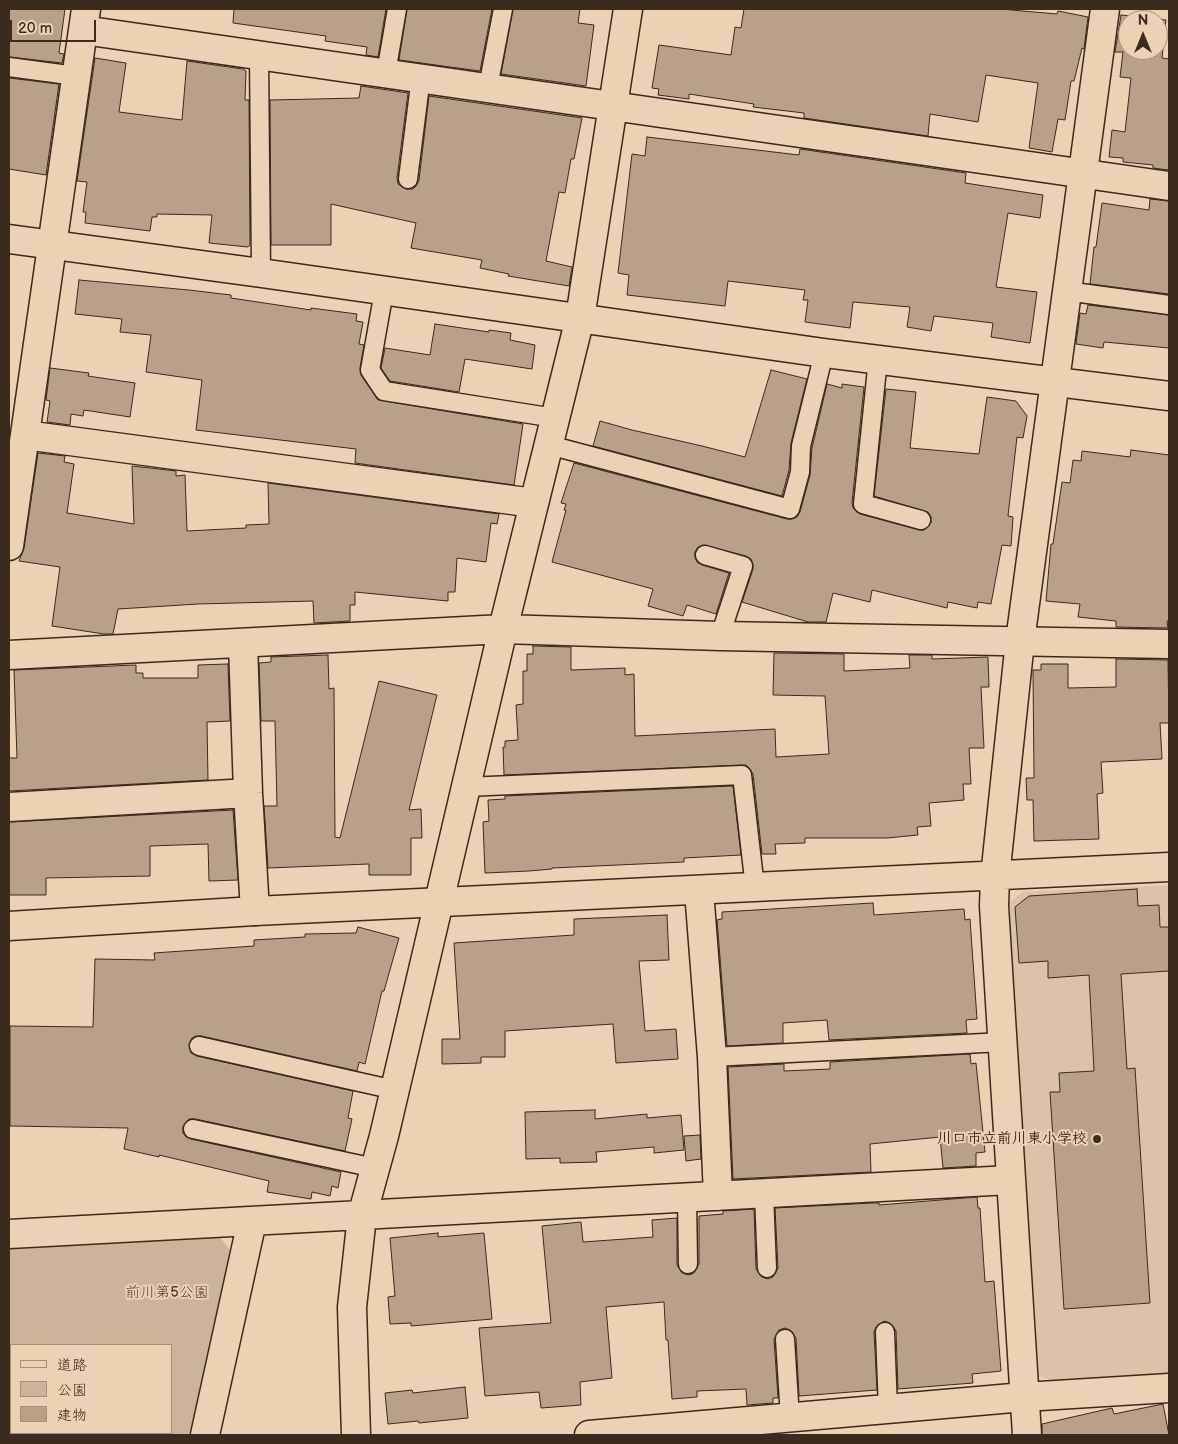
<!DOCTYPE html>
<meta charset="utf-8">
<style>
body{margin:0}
#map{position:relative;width:1178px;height:1444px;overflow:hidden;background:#ecd2b4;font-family:"Balsamiq Sans","Klee One",sans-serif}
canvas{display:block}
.frame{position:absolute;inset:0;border:10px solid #3b2a1e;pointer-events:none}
.legend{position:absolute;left:10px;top:1344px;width:162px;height:90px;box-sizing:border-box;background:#ecd2b4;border:1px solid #a58f78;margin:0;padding:6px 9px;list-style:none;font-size:15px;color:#3b2a1e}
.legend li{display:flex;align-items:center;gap:10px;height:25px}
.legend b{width:25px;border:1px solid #a58f78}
.north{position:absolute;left:1118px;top:10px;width:50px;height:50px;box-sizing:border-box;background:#ecd2b4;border:1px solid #a58f78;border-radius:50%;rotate:0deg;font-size:14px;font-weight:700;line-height:20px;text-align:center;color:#3b2a1e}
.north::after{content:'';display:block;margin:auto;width:18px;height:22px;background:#3b2a1e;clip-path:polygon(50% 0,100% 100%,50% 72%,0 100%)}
.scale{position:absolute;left:10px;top:20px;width:86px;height:22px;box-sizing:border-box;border:2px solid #3b2a1e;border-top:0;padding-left:6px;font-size:15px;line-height:18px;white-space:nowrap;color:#3b2a1e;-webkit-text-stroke:4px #ecd2b4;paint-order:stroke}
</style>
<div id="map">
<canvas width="1178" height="1444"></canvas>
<div class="frame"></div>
<ul class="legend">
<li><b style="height:6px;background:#ecd2b4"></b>道路</li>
<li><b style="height:14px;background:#ccb499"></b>公園</li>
<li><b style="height:14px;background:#b8a188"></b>建物</li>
</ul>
<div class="north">N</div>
<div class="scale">20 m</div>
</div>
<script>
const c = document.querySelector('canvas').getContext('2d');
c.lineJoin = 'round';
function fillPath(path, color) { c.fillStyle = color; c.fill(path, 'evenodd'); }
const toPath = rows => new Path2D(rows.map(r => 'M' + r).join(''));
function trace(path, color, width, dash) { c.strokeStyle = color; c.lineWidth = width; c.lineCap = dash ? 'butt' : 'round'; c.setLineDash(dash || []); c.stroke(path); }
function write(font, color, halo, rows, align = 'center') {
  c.font = font + ' "Balsamiq Sans","Klee One",sans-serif'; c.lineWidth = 4; c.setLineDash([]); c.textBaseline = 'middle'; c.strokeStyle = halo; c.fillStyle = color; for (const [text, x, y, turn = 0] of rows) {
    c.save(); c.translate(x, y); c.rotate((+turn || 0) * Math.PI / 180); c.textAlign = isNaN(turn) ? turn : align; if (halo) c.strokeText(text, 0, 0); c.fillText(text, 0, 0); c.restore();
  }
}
fillPath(toPath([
 [1169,885,1169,1375,1056,1384,1039,1375,1009,903,1022,892]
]), '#dcc3a7');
fillPath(toPath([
 [220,1237,232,1253,194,1435,9,1435,9,1248],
 [11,1345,171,1345,171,1433,11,1433]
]), '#ccb499');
const building = toPath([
 [9,9,65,9,59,53,64,54,62,63,9,57,9,9],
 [234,9,386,9,378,57,366,55,367,47,325,41,326,36,233,23,234,9],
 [407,9,492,9,480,71,399,60,407,9],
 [513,9,580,9,578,23,594,25,586,86,501,74,513,9],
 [744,9,1000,9,1057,14,1058,11,1088,17,1084,49,1082,48,1074,81,1071,81,1065,120,1058,119,1052,152,1029,148,1038,83,986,75,978,122,930,114,928,136,804,118,804,113,753,107,754,104,689,94,689,99,658,95,659,89,652,88,659,45,731,55,735,27,741,28,744,9],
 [1121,15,1166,20,1162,58,1169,59,1169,170,1153,168,1153,165,1123,162,1123,158,1109,157,1112,130,1125,132,1131,78,1120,77,1123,52,1115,52,1121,15],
 [1128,20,1158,20,1158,50,1128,50,1128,20],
 [95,58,126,63,119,112,182,120,187,61,243,69,246,71,245,100,249,100,250,245,248,247,209,243,212,215,157,214,157,217,152,217,150,231,85,223,86,212,83,212,87,182,77,181,95,58],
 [9,78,59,84,46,175,9,169,9,78],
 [361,86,408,93,397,178,398,184,406,189,413,189,417,185,419,180,429,96,582,118,574,159,571,159,565,193,559,192,546,261,572,267,569,286,508,276,509,274,480,268,482,260,411,248,416,223,331,204,331,245,271,245,270,100,359,98,361,86],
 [647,137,799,155,800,149,966,173,965,183,1043,195,1040,218,1008,213,996,287,1037,292,1030,343,991,337,993,323,934,316,931,331,907,327,910,307,853,302,850,328,805,322,808,300,803,300,805,290,728,281,725,306,627,295,629,275,618,273,632,154,645,156,647,137],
 [1150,199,1169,201,1169,294,1090,284,1094,247,1096,247,1102,203,1149,210,1150,199],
 [79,280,189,290,231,295,231,298,311,310,311,308,357,314,356,321,363,322,359,344,364,345,360,368,361,375,378,400,523,424,514,485,355,463,356,449,196,430,202,380,146,372,151,335,120,332,122,319,75,314,79,280],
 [1088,305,1169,315,1169,348,1104,342,1103,348,1076,344,1080,313,1086,314,1088,305],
 [435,324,489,332,489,330,511,333,510,340,535,345,532,369,465,359,459,392,390,381,381,368,385,348,430,355,435,324],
 [50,368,89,373,88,376,135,383,130,417,84,410,83,416,71,414,70,425,47,422,50,401,46,400,50,368],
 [771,370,807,379,791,443,789,470,782,496,593,446,600,421,632,430,702,446,745,457,771,370],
 [827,384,842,388,842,384,864,387,852,503,853,508,860,514,919,530,924,530,931,523,931,517,928,512,874,496,886,389,916,392,910,448,979,454,987,397,1016,401,1027,416,1023,438,1017,437,1008,516,1013,517,1011,546,1002,545,991,604,978,602,977,608,948,602,947,608,872,590,870,602,833,593,826,622,808,622,742,602,753,569,753,564,751,559,746,556,703,545,698,547,695,552,695,557,697,562,702,565,729,573,716,614,687,605,683,616,648,606,653,589,552,562,566,510,564,510,566,504,561,503,574,463,787,519,792,519,797,517,800,512,810,475,812,448,827,384],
 [1131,450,1169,455,1169,621,1167,621,1168,628,1116,627,1116,621,1078,617,1080,604,1046,601,1051,544,1053,544,1062,482,1070,483,1073,460,1081,461,1082,451,1130,457,1131,450],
 [38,453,65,456,64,462,74,464,67,513,134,524,132,466,176,471,176,476,185,475,187,531,246,528,246,525,269,524,268,483,499,514,497,524,491,523,486,562,457,558,455,592,448,592,448,601,355,592,355,605,350,605,350,621,314,623,313,601,198,604,118,609,113,634,104,634,52,626,60,567,19,561,24,548,38,453],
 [533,646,571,647,571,670,625,668,625,675,634,674,635,736,775,729,776,757,829,754,825,696,773,695,774,653,844,654,844,671,910,668,909,655,932,655,932,659,988,657,989,687,981,687,984,748,969,748,971,784,963,784,964,800,929,803,931,826,917,827,918,835,887,838,805,838,805,843,775,844,776,854,762,854,753,774,750,769,746,765,504,775,503,747,505,747,505,741,518,740,516,705,523,704,523,671,527,671,527,654,533,654,533,646],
 [328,655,329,689,334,688,335,837,340,838,379,681,437,695,409,810,421,809,422,838,411,838,411,875,369,875,369,864,268,868,264,806,277,806,275,721,261,721,259,663,271,662,271,657,328,655],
 [1116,659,1168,660,1169,723,1160,723,1162,759,1101,762,1103,793,1097,794,1099,839,1034,841,1033,800,1027,800,1026,778,1034,778,1033,670,1041,670,1041,664,1068,664,1068,688,1116,687,1116,659],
 [228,664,230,721,207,722,208,780,9,791,9,758,17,758,14,670,136,665,136,673,143,673,143,678,198,678,198,665,228,664],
 [733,786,741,855,684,858,684,862,552,868,552,869,529,871,485,873,483,822,489,821,488,800,505,799,505,796,733,786],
 [233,810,238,880,209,881,208,844,150,846,150,876,46,878,46,895,9,895,9,822,233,810],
 [1137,889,1138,906,1159,905,1160,927,1169,927,1169,971,1121,974,1127,1069,1135,1068,1150,1303,1064,1309,1050,1092,1060,1092,1059,1073,1094,1071,1089,975,1048,978,1048,961,1019,963,1015,907,1029,896,1137,889],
 [873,903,874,915,964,909,965,920,970,919,977,1019,966,1020,967,1033,829,1040,827,1020,783,1023,783,1043,727,1046,717,920,722,919,722,912,873,903],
 [667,915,669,960,639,961,645,1031,676,1029,678,1059,616,1063,613,1024,505,1031,505,1057,481,1057,481,1063,442,1064,442,1039,460,1039,454,943,574,935,574,919,667,915],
 [358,927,399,938,384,991,382,991,365,1064,359,1062,357,1071,201,1036,196,1036,192,1038,189,1044,191,1053,197,1056,353,1091,348,1118,352,1119,345,1151,195,1119,189,1119,183,1126,183,1133,186,1137,191,1139,341,1172,338,1188,332,1186,330,1196,312,1192,311,1199,267,1192,269,1181,159,1155,159,1157,124,1149,128,1128,10,1126,10,1026,93,1027,95,959,155,960,154,953,254,946,254,940,305,937,305,934,356,933,358,927],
 [970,1054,971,1064,976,1063,985,1152,976,1153,976,1166,943,1168,940,1137,870,1144,871,1172,733,1179,728,1067,784,1064,784,1071,830,1069,830,1062,970,1054],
 [595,1110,595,1119,647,1114,647,1118,681,1115,684,1150,654,1153,654,1147,596,1152,597,1162,560,1163,560,1158,526,1159,525,1112,595,1110],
 [700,1135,701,1159,686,1161,684,1136,700,1135],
 [977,1197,978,1208,980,1208,985,1282,994,1281,1001,1371,972,1374,973,1383,898,1389,896,1331,890,1323,884,1321,876,1327,874,1332,877,1390,799,1396,796,1338,790,1330,785,1328,779,1330,774,1339,778,1398,773,1398,773,1403,747,1405,746,1389,697,1391,697,1397,672,1399,668,1340,666,1340,664,1302,606,1307,612,1378,580,1382,581,1405,541,1408,539,1392,485,1396,479,1328,551,1323,542,1226,581,1222,583,1242,653,1237,652,1220,677,1218,677,1265,682,1273,689,1275,694,1273,699,1264,699,1216,723,1214,723,1211,754,1209,756,1269,762,1277,768,1279,773,1277,778,1268,775,1208,872,1203,879,1203,879,1205,977,1197],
 [438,1233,438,1237,484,1233,492,1319,411,1326,411,1323,390,1324,388,1297,395,1296,390,1238,438,1233],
 [465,1387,468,1418,419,1423,418,1421,388,1424,385,1393,412,1390,413,1393,465,1387],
 [1163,1404,1169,1435,1042,1435,1042,1424,1112,1408,1114,1414,1163,1404]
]);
fillPath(building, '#b8a188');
trace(building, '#3b2a1e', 1);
const service = toPath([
 [259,55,261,273],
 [9,67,76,76],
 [386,73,397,9],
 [488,87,503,9],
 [408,179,421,77],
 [384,291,370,370,384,391,555,418],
 [1066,291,1169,305],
 [878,359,863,504,921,520],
 [549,445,790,509,800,472,801,446,824,353],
 [705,555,743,566,720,636],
 [466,787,742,775,755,888],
 [199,1046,395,1090],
 [712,1057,1003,1042],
 [193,1129,375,1168],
 [764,1194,767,1268],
 [687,1198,688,1264],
 [885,1332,888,1409],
 [785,1339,790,1418]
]);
const minor = toPath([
 [83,30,1169,186],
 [25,435,534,503],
 [9,546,86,9],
 [243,643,248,793,255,911],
 [9,655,503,629,720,636,1169,644],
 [9,807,248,793],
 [699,891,712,1057,718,1196],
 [9,1234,1010,1180],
 [205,1435,252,1221],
 [356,1435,352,1307,362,1216,384,1136,503,629,580,318,628,9],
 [589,1435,1024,1397,1169,1388]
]);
const tertiary = toPath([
 [9,239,261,273,824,353,1169,396],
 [9,926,255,911,1169,867],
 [1027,1435,994,906,995,877,1020,641,1105,9]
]);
trace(service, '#3b2a1e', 21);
trace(minor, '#3b2a1e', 31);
trace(tertiary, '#3b2a1e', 31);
trace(service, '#ecd2b4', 18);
trace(minor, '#ecd2b4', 28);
trace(tertiary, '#ecd2b4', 28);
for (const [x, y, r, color] of [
 [1097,1139,5,"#3b2a1e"]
]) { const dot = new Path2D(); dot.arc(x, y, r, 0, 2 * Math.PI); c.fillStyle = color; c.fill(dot); trace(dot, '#ecd2b4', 2); }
write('bold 15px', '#3b2a1e', '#ecd2b4', [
 ["川口市立前川東小学校",1087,1139]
], 'right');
write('15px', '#513f30', '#ecd2b4', [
 ["前川第5公園",167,1293]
]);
</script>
